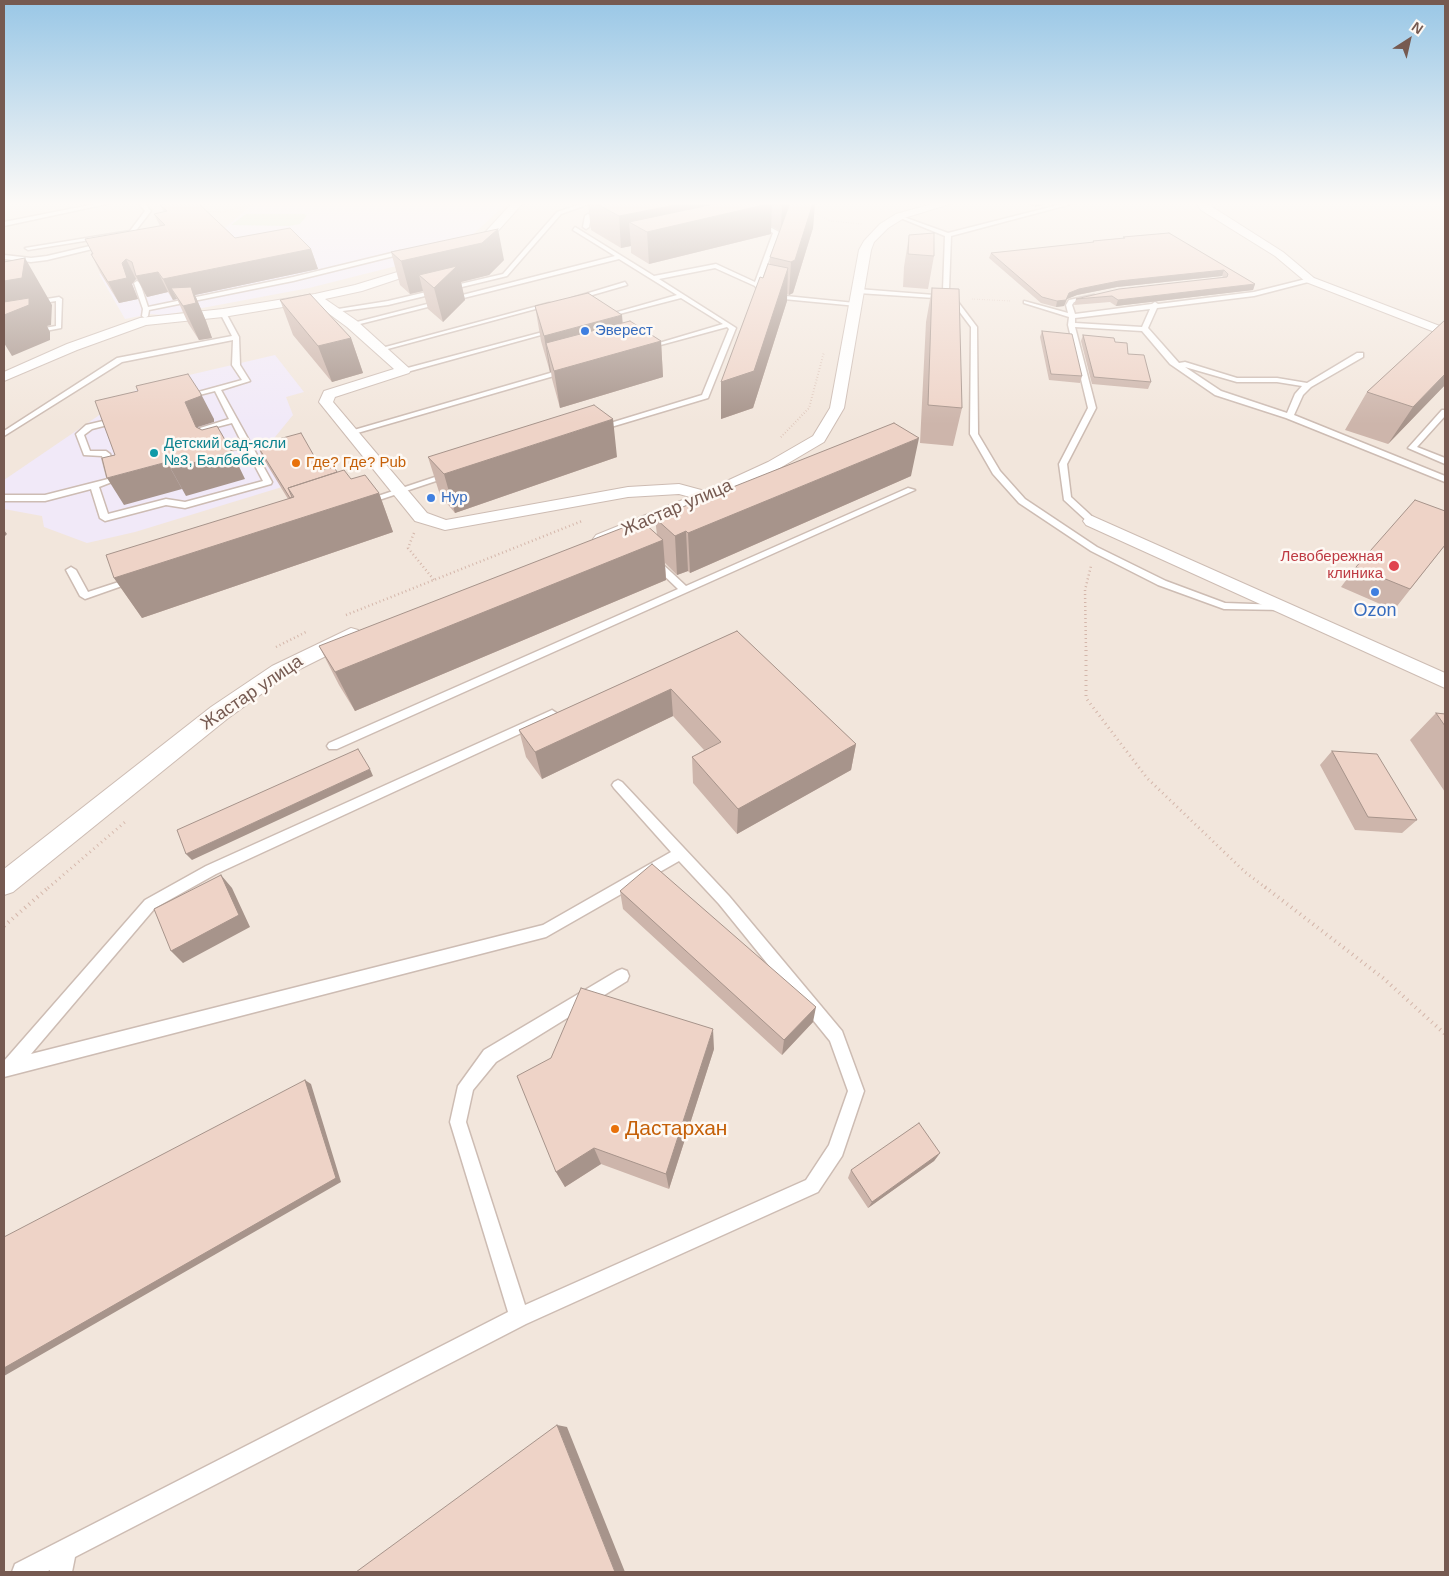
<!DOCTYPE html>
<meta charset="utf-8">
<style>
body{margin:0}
#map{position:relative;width:1449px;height:1576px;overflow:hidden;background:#fbf4ed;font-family:Helvetica,sans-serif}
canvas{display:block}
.frame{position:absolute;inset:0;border:5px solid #765a51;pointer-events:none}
.north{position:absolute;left:1384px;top:15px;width:50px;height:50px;-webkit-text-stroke:4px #fef9f4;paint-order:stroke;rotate:35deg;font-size:14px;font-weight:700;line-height:20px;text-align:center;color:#765a51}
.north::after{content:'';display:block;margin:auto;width:18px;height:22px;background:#765a51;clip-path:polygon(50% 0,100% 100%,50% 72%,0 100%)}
</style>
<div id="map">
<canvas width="1449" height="1576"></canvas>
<div class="frame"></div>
<div class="north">N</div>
</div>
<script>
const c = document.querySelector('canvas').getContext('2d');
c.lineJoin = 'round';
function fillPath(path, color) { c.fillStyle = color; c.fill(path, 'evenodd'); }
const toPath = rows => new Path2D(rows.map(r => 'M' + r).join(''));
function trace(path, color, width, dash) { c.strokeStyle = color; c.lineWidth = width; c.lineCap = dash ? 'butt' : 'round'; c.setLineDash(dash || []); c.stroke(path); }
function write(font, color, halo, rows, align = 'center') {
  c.font = font + ' Helvetica,sans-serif'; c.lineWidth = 5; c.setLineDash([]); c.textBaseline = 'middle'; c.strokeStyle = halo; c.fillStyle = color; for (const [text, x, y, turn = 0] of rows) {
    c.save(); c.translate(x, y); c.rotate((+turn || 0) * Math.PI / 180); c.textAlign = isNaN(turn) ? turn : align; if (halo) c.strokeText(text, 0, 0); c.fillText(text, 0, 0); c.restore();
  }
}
fillPath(toPath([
 [4,203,1445,203,1445,1572,4,1572]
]), '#f2e6dc');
fillPath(toPath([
 [254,203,507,203,468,239,436,256,309,288,165,315,150,314,125,319,99,274,161,262,212,239],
 [275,355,304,392,286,397,293,415,262,453,282,487,135,532,87,543,44,527,42,516,4,509,4,480,142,386]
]), '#f1e9f8');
fillPath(toPath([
 [246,214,303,214,307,215,300,224,289,226,231,225]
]), '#dbe9cc');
const lane = toPath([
 [100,203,111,203,4,226,4,222,100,203],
 [139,203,144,203,151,211,134,233,28,250,25,248,130,231,145,211,139,203],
 [584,203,592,203,561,214,507,276,388,305,335,312,332,310,388,301,503,274,557,212,584,203],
 [1066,203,1075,203,951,236,949,290,977,327,978,434,1000,471,1025,499,1097,547,1166,581,1225,603,1281,605,1286,608,1285,610,1224,609,1158,585,1091,551,1019,503,993,474,970,434,971,327,950,299,858,293,855,291,858,289,947,296,943,290,945,236,898,217,898,215,948,233,1066,203],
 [588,214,591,216,589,227,586,229,583,227,585,216,588,214],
 [757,220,779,232,760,285,763,290,776,295,855,303,857,306,773,298,759,292,755,286,715,268,659,279,736,328,708,398,601,430,594,428,702,395,729,329,727,327,642,350,642,348,723,324,681,298,600,319,600,317,677,295,619,259,352,326,349,324,615,256,573,230,575,227,654,276,716,264,755,282,773,233,755,223,757,220],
 [107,242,109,245,47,260,31,262,4,259,4,255,31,258,47,256,107,242],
 [400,251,402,254,293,281,149,310,148,316,145,318,142,316,143,309,134,283,137,281,140,283,148,307,293,277,400,251],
 [1310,278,1312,281,1254,296,1157,308,1148,328,1179,363,1185,362,1237,378,1277,378,1307,383,1357,353,1363,353,1363,357,1311,387,1303,395,1294,415,1445,476,1445,482,1286,418,1215,395,1170,364,1142,331,1075,327,1096,408,1067,464,1071,497,1097,521,1092,524,1089,523,1064,500,1059,464,1088,408,1068,325,1069,317,1024,303,1024,301,1068,313,1066,305,1069,300,1094,295,1094,297,1074,302,1072,305,1075,314,1152,304,1155,302,1158,304,1254,292,1310,278],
 [1150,309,1142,327,1075,323,1075,318,1150,309],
 [1185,367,1237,382,1277,382,1302,386,1295,394,1287,413,1221,391,1185,367],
 [625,282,627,285,575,300,572,298,625,282],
 [59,297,62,299,61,328,4,339,4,335,56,326,56,301,7,309,4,313,4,306,59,297],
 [549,303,554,304,384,350,378,349,549,303],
 [223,311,226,313,239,337,240,365,250,381,221,390,272,482,271,484,185,508,166,505,105,521,100,518,91,489,45,501,4,501,4,495,45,495,108,479,102,456,84,455,76,434,86,425,120,417,123,417,123,421,92,429,84,435,90,451,106,451,110,454,117,480,99,487,108,514,166,499,185,502,263,481,245,447,215,454,211,452,200,428,229,419,215,391,184,399,180,397,242,380,232,365,233,340,122,362,4,436,4,431,117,358,232,336,220,313,223,311],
 [232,423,242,443,218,449,209,429,232,423],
 [554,329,559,330,407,372,400,370,554,329],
 [564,369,571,371,354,434,347,432,564,369],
 [1442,410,1445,410,1445,416,1417,447,1445,458,1445,464,1408,448,1442,410],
 [447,473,454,475,367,504,360,502,447,473],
 [908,488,915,490,337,749,329,749,327,746,329,743,678,589,650,562,650,558,656,558,686,586,908,488],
 [71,567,76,570,88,592,134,577,139,580,85,599,80,596,66,570,71,567],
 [552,710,558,714,556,717,216,874,155,908,31,1054,543,925,671,852,614,788,612,785,614,782,618,780,622,782,729,896,842,1031,864,1091,842,1156,818,1192,526,1324,75,1557,72,1572,50,1572,50,1570,46,1572,12,1572,15,1564,508,1312,450,1122,458,1086,484,1050,617,971,622,969,627,971,629,976,627,981,496,1062,473,1090,466,1122,525,1305,806,1180,829,1145,848,1091,830,1041,719,904,679,861,546,937,4,1077,4,1061,145,900,206,866,552,710]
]);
const street = toPath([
 [512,203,523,203,487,243,471,251,463,251,463,247,479,239,512,203],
 [936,203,953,203,904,218,888,228,874,242,871,250,844,408,824,442,780,468,713,500,602,544,596,543,593,539,596,535,690,497,679,494,628,497,445,530,415,521,319,402,324,391,394,369,347,327,313,302,223,317,146,325,77,350,4,381,4,372,67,344,140,318,223,309,315,294,355,285,427,263,431,264,431,268,362,291,325,299,357,321,411,370,409,373,335,397,333,402,427,513,446,520,628,487,679,484,705,491,768,462,813,436,830,408,859,250,864,241,880,224,896,214,936,203],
 [1196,203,1206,203,1283,252,1314,278,1445,328,1445,336,1306,282,1275,256,1201,210,1196,203],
 [1092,516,1445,673,1445,688,1086,525,1083,521,1086,517,1092,516],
 [351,628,358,630,361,635,358,640,286,676,227,719,13,892,4,895,4,869,211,707,272,666,351,628]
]);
trace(lane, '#cdbcb3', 3);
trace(street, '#cdbcb3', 2);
trace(toPath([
 [811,209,839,203],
 [203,211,223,212,258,203],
 [811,211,830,221,862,224],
 [972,299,1011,301]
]), '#d4b6aa', 1, [0.5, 2]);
trace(toPath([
 [781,437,809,408,824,352]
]), '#d4b6aa', 2, [0.5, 2.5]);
trace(toPath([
 [414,533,408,548,434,580],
 [346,615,582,521],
 [276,647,306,632],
 [1086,651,1085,590,1091,566]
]), '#d4b6aa', 2.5, [1, 3]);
trace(toPath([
 [1086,650,1086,698,1147,778,1245,872,1266,888],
 [48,888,125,822]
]), '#d4b6aa', 3, [1, 4]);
trace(toPath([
 [1265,887,1383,978,1445,1034],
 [4,926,49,887]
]), '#d4b6aa', 4, [1, 4.5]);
fillPath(lane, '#fff');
fillPath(street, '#fff');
fillPath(toPath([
 [164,203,198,203,235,238,311,249,318,269,195,295,206,321,212,338,199,340,188,323,177,299,173,300,168,292,147,297,138,281,136,279,132,284,138,299,119,303,101,274,91,254,160,226,154,214,164,212,160,205],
 [588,203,815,203,813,228,793,293,789,295,787,294,787,301,753,408,721,419,763,278,770,265,770,257,780,231,771,226,771,234,649,264,631,253,631,246,621,248,591,230],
 [1023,203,1049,203,1035,207],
 [1169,233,1255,284,1253,290,1116,306,1110,302,1074,305,1076,299,1223,277,1222,276,1117,287,1077,295,1067,299,1064,306,1056,307,1041,303,989,258,991,253,1092,243,1093,241,1123,238,1123,237],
 [909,235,934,256,928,289,903,287,904,267],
 [391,252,504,260,489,275,461,282,465,300,443,322,428,309,423,291,410,294,400,285],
 [932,288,962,408,953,446,920,443,926,322],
 [280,300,351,338,363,373,332,382,293,335],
 [535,306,623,323,661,341,663,377,560,408,552,379,551,372,550,372,541,341],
 [1445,320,1445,385,1388,444,1345,430,1367,392],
 [1042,331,1082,376,1080,383,1049,380,1040,337],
 [1083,335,1115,342,1128,354,1151,382,1148,389,1092,384,1081,341],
 [257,445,322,470,337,472,379,493,393,532,142,618,114,578,288,499,263,458],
 [428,457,617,457,455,513,440,495],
 [911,476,690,573,688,571,677,575,665,563,666,580,355,711,339,685,319,646,657,535,655,518],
 [1445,545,1394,610,1341,587,1356,567],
 [737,631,856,744,851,770,737,834,693,783,692,757,704,750,673,716,542,779,526,757,519,730],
 [1436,713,1445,714,1445,792,1410,740],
 [1332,751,1417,820,1402,833,1355,830,1320,765],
 [620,891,813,1022,782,1055,623,909],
 [714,1049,669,1189,601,1164,565,1187,556,1172],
 [940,1153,934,1161,868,1208,848,1178,851,1170]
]), '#cdb5ab');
fillPath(toPath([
 [685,203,772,203,771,234,649,264,647,232,629,222,631,246,621,248,619,216],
 [782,203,792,203,781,231],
 [813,203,815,203,813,228,793,293,789,295,791,262],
 [1036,203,1049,203,1035,207],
 [498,229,504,260,489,275,461,282,465,300,443,322,434,288,419,275,423,291,410,294,401,261],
 [311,249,318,269,195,295,206,321,212,338,199,340,183,306,171,288,177,299,173,300,163,279],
 [25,258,52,305,51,325,47,326,50,332,50,340,12,356,4,343,4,281],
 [126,259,136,279,132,284,138,299,119,303,108,282],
 [788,268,787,301,753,408,721,419,721,382],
 [1224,270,1222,276,1117,287,1077,295,1067,299,1064,306,1056,307,1057,301,1069,293,1079,289,1119,281],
 [158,272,168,292,147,297,136,276],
 [1255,284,1253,290,1116,306,1118,300],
 [622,315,625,350,546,343,551,372,550,372,544,336],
 [351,338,363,373,332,382,318,346],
 [661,341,663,377,560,408,554,371],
 [1445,374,1445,385,1388,444,1413,407],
 [201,394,214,419,214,422,198,427,209,453,196,427,185,402],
 [613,419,617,457,455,513,444,474],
 [919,438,911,476,690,573,688,533],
 [232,452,245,479,186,496,171,469],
 [167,462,182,489,124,505,107,478],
 [379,493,393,532,142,618,114,578],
 [4,530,7,534,4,537],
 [686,531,688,571,677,575,675,536],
 [663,540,666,580,355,711,335,672],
 [671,689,673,716,542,779,535,752],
 [856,744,851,770,737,834,738,809],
 [370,769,373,776,192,860,186,854],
 [221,875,232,888,250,927,183,963,171,951],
 [816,1007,813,1022,782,1055,784,1040],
 [713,1029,714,1049,669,1189,666,1174],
 [305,1080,311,1084,341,1182,4,1376,4,1368],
 [594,1148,601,1164,565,1187,556,1172],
 [940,1153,934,1161,868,1208,872,1202],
 [557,1425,567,1427,625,1572,615,1572]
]), '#a7948b');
const building = toPath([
 [166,203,198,203,235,238,290,228,311,249,163,279,158,272,136,276,132,262,126,259,122,263,127,278,108,282,91,254,93,254,85,239,165,225,154,214,167,211,160,205,166,203],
 [595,203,685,203,619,216,595,203],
 [719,203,772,203,647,232,629,222,719,203],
 [790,203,813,203,795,260,791,262,770,257,790,203],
 [498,229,482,243,401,261,391,252,498,229],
 [934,233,934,256,908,254,909,235,934,233],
 [1169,233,1255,284,1118,300,1112,296,1076,299,1119,289,1227,277,1228,274,1224,270,1119,281,1079,289,1069,293,1066,300,1057,301,1042,297,991,253,1094,242,1093,241,1125,238,1123,237,1169,233],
 [25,258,22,278,4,281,4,262,25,258],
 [768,264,788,268,754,371,721,382,760,277,763,278,768,264],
 [457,266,434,288,419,275,457,266],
 [191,287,196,303,183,306,171,288,191,287],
 [932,288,959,289,962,408,928,405,932,288],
 [588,293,622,315,544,336,535,306,588,293],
 [310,294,351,338,318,346,280,300,310,294],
 [29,298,29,305,4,315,4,302,29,298],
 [1445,320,1445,374,1413,407,1367,392,1445,320],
 [630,321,661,341,554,371,546,343,630,321],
 [1042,331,1072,334,1082,376,1051,374,1042,331],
 [1083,335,1114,338,1115,342,1127,343,1128,354,1144,355,1151,382,1094,377,1083,335],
 [188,374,201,394,201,396,185,402,196,427,202,430,217,426,232,452,171,469,167,462,107,478,102,458,115,455,95,401,138,391,136,386,188,374],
 [594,405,613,419,444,474,428,457,594,405],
 [894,423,919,438,688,533,686,531,675,536,655,518,894,423],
 [301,433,322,470,334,467,337,472,288,488,292,497,290,498,257,445,301,433],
 [344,470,351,479,365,475,379,493,114,578,106,555,294,497,288,488,344,470],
 [1415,500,1445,511,1445,545,1410,589,1356,567,1415,500],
 [644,523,663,540,335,672,319,646,630,525,632,527,644,523],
 [737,631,856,744,738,809,692,757,721,742,671,689,535,752,519,730,737,631],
 [1436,713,1445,714,1445,726,1436,713],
 [358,749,370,769,186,854,177,830,358,749],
 [1332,751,1377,754,1417,820,1368,817,1332,751],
 [652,864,816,1007,784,1040,620,891,652,864],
 [221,875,239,915,171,951,154,909,221,875],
 [581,988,713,1029,666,1174,594,1148,556,1172,517,1076,551,1058,581,988],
 [305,1080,336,1178,4,1368,4,1237,305,1080],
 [919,1123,940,1153,872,1202,851,1170,919,1123],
 [557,1425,615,1572,356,1572,557,1425]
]);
fillPath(building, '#eed3c7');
trace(building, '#a7948b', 1);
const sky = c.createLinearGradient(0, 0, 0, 424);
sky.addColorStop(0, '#99c7e6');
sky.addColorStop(0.48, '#fdfaf7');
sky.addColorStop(1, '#fdfaf700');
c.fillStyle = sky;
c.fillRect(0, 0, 1449, 424);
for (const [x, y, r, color] of [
 [585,331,5,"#3f7fe0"],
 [154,453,5,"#0f9aa8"],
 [296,463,5,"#e8710a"],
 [431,498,5,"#3f7fe0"],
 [1394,566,6,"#e0444e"],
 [1375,592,5,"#3f7fe0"],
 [615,1129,5,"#e8710a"]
]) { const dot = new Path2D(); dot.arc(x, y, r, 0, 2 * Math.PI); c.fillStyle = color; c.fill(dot); trace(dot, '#fef9f4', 2); }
write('15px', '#366cbe', '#fef9f4', [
 ["Эверест",595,331],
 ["Нур",441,498]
], 'left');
write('15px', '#0d838f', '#fef9f4', [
 ["Детский сад-ясли",164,444],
 ["№3, Балбөбек",164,461]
], 'left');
write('15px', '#c56008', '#fef9f4', [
 ["Где? Где? Pub",306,463]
], 'left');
write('15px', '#be3a42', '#fef9f4', [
 ["Левобережная",1383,557],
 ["клиника",1383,574]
], 'right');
write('18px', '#765a51', '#fef9f4', [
 ["Жастар улица",677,508,-23],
 ["Жастар улица",252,693,-34]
]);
write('18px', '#366cbe', '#fef9f4', [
 ["Ozon",1375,611]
]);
write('21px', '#c56008', '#fef9f4', [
 ["Дастархан",625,1129]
], 'left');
</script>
